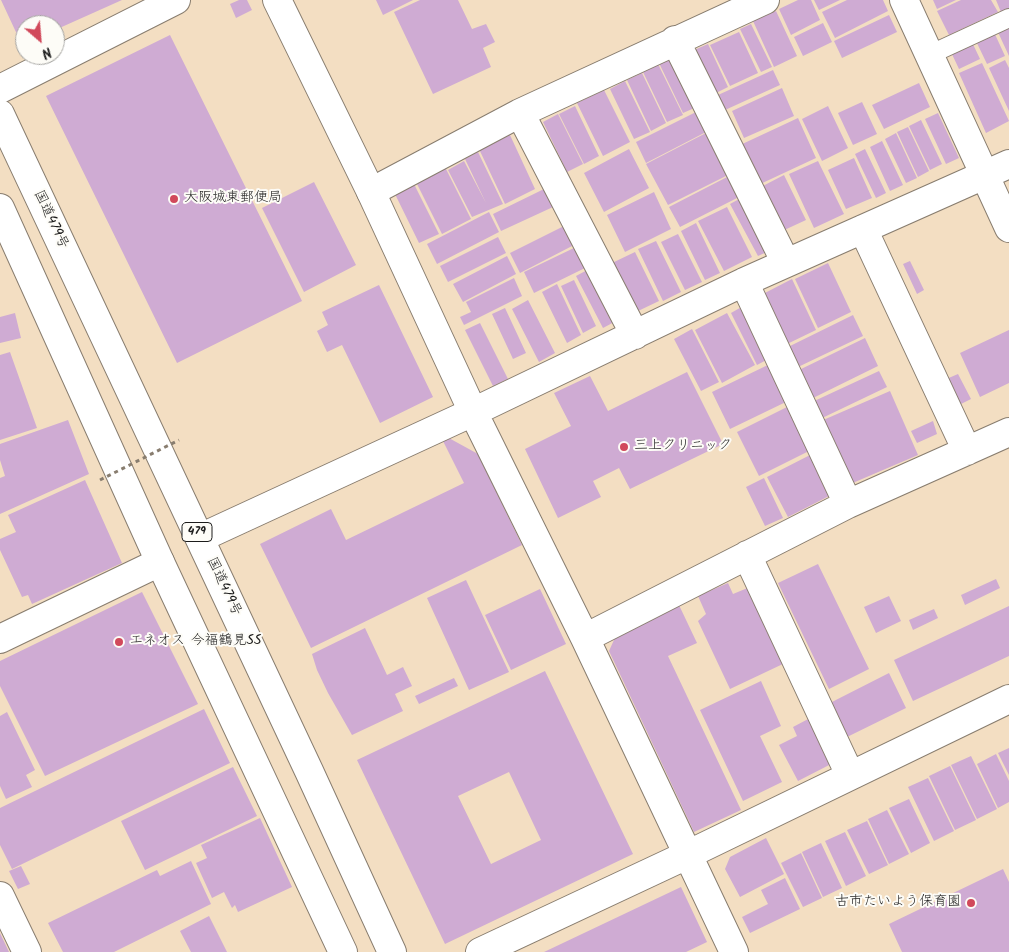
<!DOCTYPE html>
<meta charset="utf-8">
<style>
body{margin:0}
#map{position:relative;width:1009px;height:952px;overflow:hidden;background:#f3dec2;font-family:Kalam,sans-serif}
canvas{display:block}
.north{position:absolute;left:15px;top:15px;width:50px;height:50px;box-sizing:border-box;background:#fdfcf7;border:1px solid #a3a29f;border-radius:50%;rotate:153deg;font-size:14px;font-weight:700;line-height:20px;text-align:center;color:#1c1c1c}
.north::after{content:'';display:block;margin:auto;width:18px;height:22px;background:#d1495b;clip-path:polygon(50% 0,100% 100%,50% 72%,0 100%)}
</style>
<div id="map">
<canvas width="1009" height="952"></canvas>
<div class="north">N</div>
</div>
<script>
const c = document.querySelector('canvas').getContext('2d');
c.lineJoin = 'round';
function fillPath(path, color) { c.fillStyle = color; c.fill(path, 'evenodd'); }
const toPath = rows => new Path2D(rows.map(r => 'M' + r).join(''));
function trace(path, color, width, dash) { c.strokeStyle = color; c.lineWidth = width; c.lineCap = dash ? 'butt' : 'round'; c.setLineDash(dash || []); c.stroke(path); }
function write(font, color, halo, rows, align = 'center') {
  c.font = font + ' Kalam,"Klee One",sans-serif'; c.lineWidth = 4; c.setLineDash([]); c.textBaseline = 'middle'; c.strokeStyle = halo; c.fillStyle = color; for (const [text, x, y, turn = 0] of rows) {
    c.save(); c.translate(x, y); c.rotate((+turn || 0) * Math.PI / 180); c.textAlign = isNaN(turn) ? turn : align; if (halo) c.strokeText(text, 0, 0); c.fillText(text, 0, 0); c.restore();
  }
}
fillPath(toPath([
 [1,0,122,0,55,30,55,25,25,25,25,44,22,45],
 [239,0,247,0,252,10,236,18,230,4],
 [376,0,413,0,383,15],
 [420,0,458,0,472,29,486,24,495,42,483,48,491,67,433,94,394,12],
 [798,0,811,0,820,20,791,35,779,9],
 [814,0,840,0,819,10],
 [847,0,883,0,888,11,835,38,822,12],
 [933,0,956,0,937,9],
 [961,0,991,0,998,12,949,35,937,11],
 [996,0,1009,0,1009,8,1001,12],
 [776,11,797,56,774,67,753,21],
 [889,15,897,32,842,58,834,41],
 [823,23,832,42,803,56,794,37],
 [751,24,772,67,761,72,740,29],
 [1009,24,1009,56,997,30],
 [993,30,1005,56,987,64,975,39],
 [739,32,758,73,730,86,710,45],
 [170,35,302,301,177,363,46,96],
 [971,40,980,59,959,69,950,50],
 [708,44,728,87,712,95,692,51],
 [674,56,699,106,683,113,659,63],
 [1005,60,1009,68,1009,111,989,68],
 [982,63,1009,121,986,133,959,73],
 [658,64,683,115,667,122,643,72],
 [773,70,780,85,725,110,718,95],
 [642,73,666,123,651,131,627,80],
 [625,81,650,132,634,139,610,89],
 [919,83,930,107,884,129,872,105],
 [782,88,794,116,744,138,732,111],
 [604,90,630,142,603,156,577,103],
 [862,102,877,134,853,145,838,113],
 [575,106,599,156,584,164,559,114],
 [828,106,848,148,822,161,802,119],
 [696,112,706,132,646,163,636,142],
 [938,113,959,158,946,164,925,119],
 [558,114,583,164,567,172,543,122],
 [798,118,816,158,756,186,738,146],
 [921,120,942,164,930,170,909,126],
 [908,127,929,171,918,177,897,132],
 [706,133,728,175,668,205,646,164],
 [896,133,917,178,906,183,885,139],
 [510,135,535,189,505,204,479,149],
 [882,141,903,185,890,191,870,147],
 [629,149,649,188,604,212,584,173],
 [865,149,886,193,876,198,855,154],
 [478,152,503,204,472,217,448,170,464,161,486,203,465,159],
 [854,158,872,198,846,209,828,170],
 [818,161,844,214,814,228,789,174],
 [445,167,471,219,442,234,416,182],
 [784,175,806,220,780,232,759,188],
 [729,176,739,197,680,227,669,207],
 [314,182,356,265,304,292,262,208],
 [413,182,439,234,419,243,394,192],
 [544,189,553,207,501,231,493,214],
 [654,192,671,229,625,252,607,215],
 [743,197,771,250,758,256,730,204],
 [727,207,752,257,724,271,698,221],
 [489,212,499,232,437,264,427,244],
 [696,223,720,273,705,280,681,231],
 [564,226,574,245,520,273,510,253],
 [678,234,702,282,685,290,661,242],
 [498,237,506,253,448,282,440,266],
 [656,241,681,292,663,301,638,249],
 [576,247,585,268,534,293,524,272],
 [635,252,659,301,636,312,612,263],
 [507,256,516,274,463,302,453,284],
 [910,261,924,290,917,294,903,264],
 [828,263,851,312,818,328,795,279],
 [591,268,618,320,603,328,576,276],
 [514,278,522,296,464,325,460,317,471,312,466,302],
 [792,279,816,330,785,345,761,295],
 [574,280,596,326,583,333,561,286],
 [557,284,581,335,567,343,542,292],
 [379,285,433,397,380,423,342,345,327,352,317,331,328,325,322,312],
 [528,300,555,353,539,362,512,309],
 [745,305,772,357,757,365,731,313],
 [505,308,526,353,513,359,492,314],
 [15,313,21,338,0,343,0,317],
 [727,313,755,365,722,383,695,330],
 [853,315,863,336,798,367,788,347],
 [480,323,508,379,493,386,465,330],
 [692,329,719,382,701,391,674,339],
 [1009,330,1009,383,980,397,960,353],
 [865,338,878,366,811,399,797,371],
 [10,352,37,428,0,440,0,355],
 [772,363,790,400,730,429,712,392],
 [879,371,887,387,818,420,810,403],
 [687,372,723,444,630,489,619,468,593,481,601,497,558,518,525,449,571,426,554,393,590,376,608,411],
 [958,374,971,399,957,406,944,380],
 [890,391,918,455,848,485,821,421],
 [791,405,813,449,759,476,737,432],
 [68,420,89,474,0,514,0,478,5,476,0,460,0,444],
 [933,421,937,434,917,443,911,431],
 [447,437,478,454,522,545,311,648,260,544,331,509,346,540,464,483,442,439],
 [814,453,835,493,788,517,767,477],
 [764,478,783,518,765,526,746,487],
 [85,480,122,563,32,604,28,595,22,597,0,550,0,539,16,532,8,515],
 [818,564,869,669,829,689,778,583],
 [996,579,1000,588,965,605,961,595],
 [466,580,509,672,469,690,427,598],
 [728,583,733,594,750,587,785,663,730,689,698,621,706,614,698,596],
 [540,589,566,644,511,670,485,615],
 [142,592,198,704,45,776,0,686,0,661],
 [889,596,901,621,876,633,864,607],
 [678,603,697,643,668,656,741,810,694,832,609,651,618,631],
 [1009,606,1009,656,913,701,894,660],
 [934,609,938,618,913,630,909,620],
 [365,628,387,675,403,667,412,686,395,694,403,711,352,735,328,693,317,670,312,654],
 [545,671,633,854,445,944,357,760],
 [509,772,541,840,491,864,458,796],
 [889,673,906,708,845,738,828,704],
 [454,678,458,686,419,704,415,696],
 [761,681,781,726,760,736,782,782,743,801,700,710],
 [204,709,230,763,12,869,0,845,0,808],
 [7,712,35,770,26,775,32,787,6,799,0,786,0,716],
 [812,717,835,762,798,781,779,745,797,736,793,727],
 [1009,748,1009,775,998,753],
 [996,754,1009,781,1009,802,998,808,977,764],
 [971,756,997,809,977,819,951,765],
 [950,766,976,820,955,830,929,776],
 [233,767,257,816,145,870,121,821],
 [928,778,954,831,934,841,908,787],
 [909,799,930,843,911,853,889,808],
 [887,810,909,854,889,864,868,819],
 [260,818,292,887,238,912,235,905,232,908,224,892,212,898,196,863,207,858,201,845],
 [867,821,888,865,869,874,847,830],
 [845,832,866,876,846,886,825,841],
 [766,838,784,874,740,897,725,869,730,857],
 [821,843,842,888,823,897,802,852],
 [801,853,822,898,803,907,781,863],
 [191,861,211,904,114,952,63,952,48,923,157,870,160,876],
 [21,866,30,884,18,889,9,871],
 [1003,869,1009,882,1009,952,902,952,889,924],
 [785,878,800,909,750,933,742,917,768,904,761,890],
 [681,887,707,942,686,952,544,952],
 [209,916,227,952,191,952,180,931],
 [0,933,9,952,0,952]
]), '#cfabd3');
const lane = toPath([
 [929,55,1009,18]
]);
const street = toPath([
 [675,40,786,263],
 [0,89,176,0],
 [520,113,635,335],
 [371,192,520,113,765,0],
 [863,229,967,451],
 [744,282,848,504],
 [473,412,585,638,734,952],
 [200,538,473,412,744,282,1009,164],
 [747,555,850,775],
 [585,638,848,504,1009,432],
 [0,639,160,562],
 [0,896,27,952],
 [480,952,687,855,1009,699]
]);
const secondary = toPath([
 [277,0,371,192,473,412],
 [904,0,1009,228]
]);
const highway = toPath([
 [0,114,309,771,392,952],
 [0,208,160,562,343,952]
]);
trace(lane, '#887d6f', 20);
trace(street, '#887d6f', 30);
trace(secondary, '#887d6f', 30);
trace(highway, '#887d6f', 30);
trace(lane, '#fff', 18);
trace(street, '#fff', 28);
trace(secondary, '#fff', 28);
trace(highway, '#fff', 28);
trace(toPath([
 [100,480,179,440]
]), '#887d6f', 3, [4, 4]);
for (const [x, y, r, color] of [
 [174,199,5,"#d1495b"],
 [624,447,5,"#d1495b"],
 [119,642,5,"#d1495b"],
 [971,903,5,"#d1495b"]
]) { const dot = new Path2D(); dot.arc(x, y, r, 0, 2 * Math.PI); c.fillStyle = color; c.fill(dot); trace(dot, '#fdfcf7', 2); }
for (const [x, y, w] of [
 [197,532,30]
]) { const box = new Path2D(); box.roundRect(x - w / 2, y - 9.5, w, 19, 4); c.fillStyle = '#fdfcf7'; c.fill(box); trace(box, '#1c1c1c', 1); }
write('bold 12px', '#1c1c1c', null, [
 ["479",197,532]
]);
write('14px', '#1c1c1c', '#fdfcf7', [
 ["大阪城東郵便局",184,199],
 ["三上クリニック",634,447],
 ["エネオス 今福鶴見SS",129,642],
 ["古市たいよう保育園",961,903,"right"]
], 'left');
write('14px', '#1c1c1c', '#fdfcf7', [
 ["国道479号",50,220,65],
 ["国道479号",223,587,65]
]);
</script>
